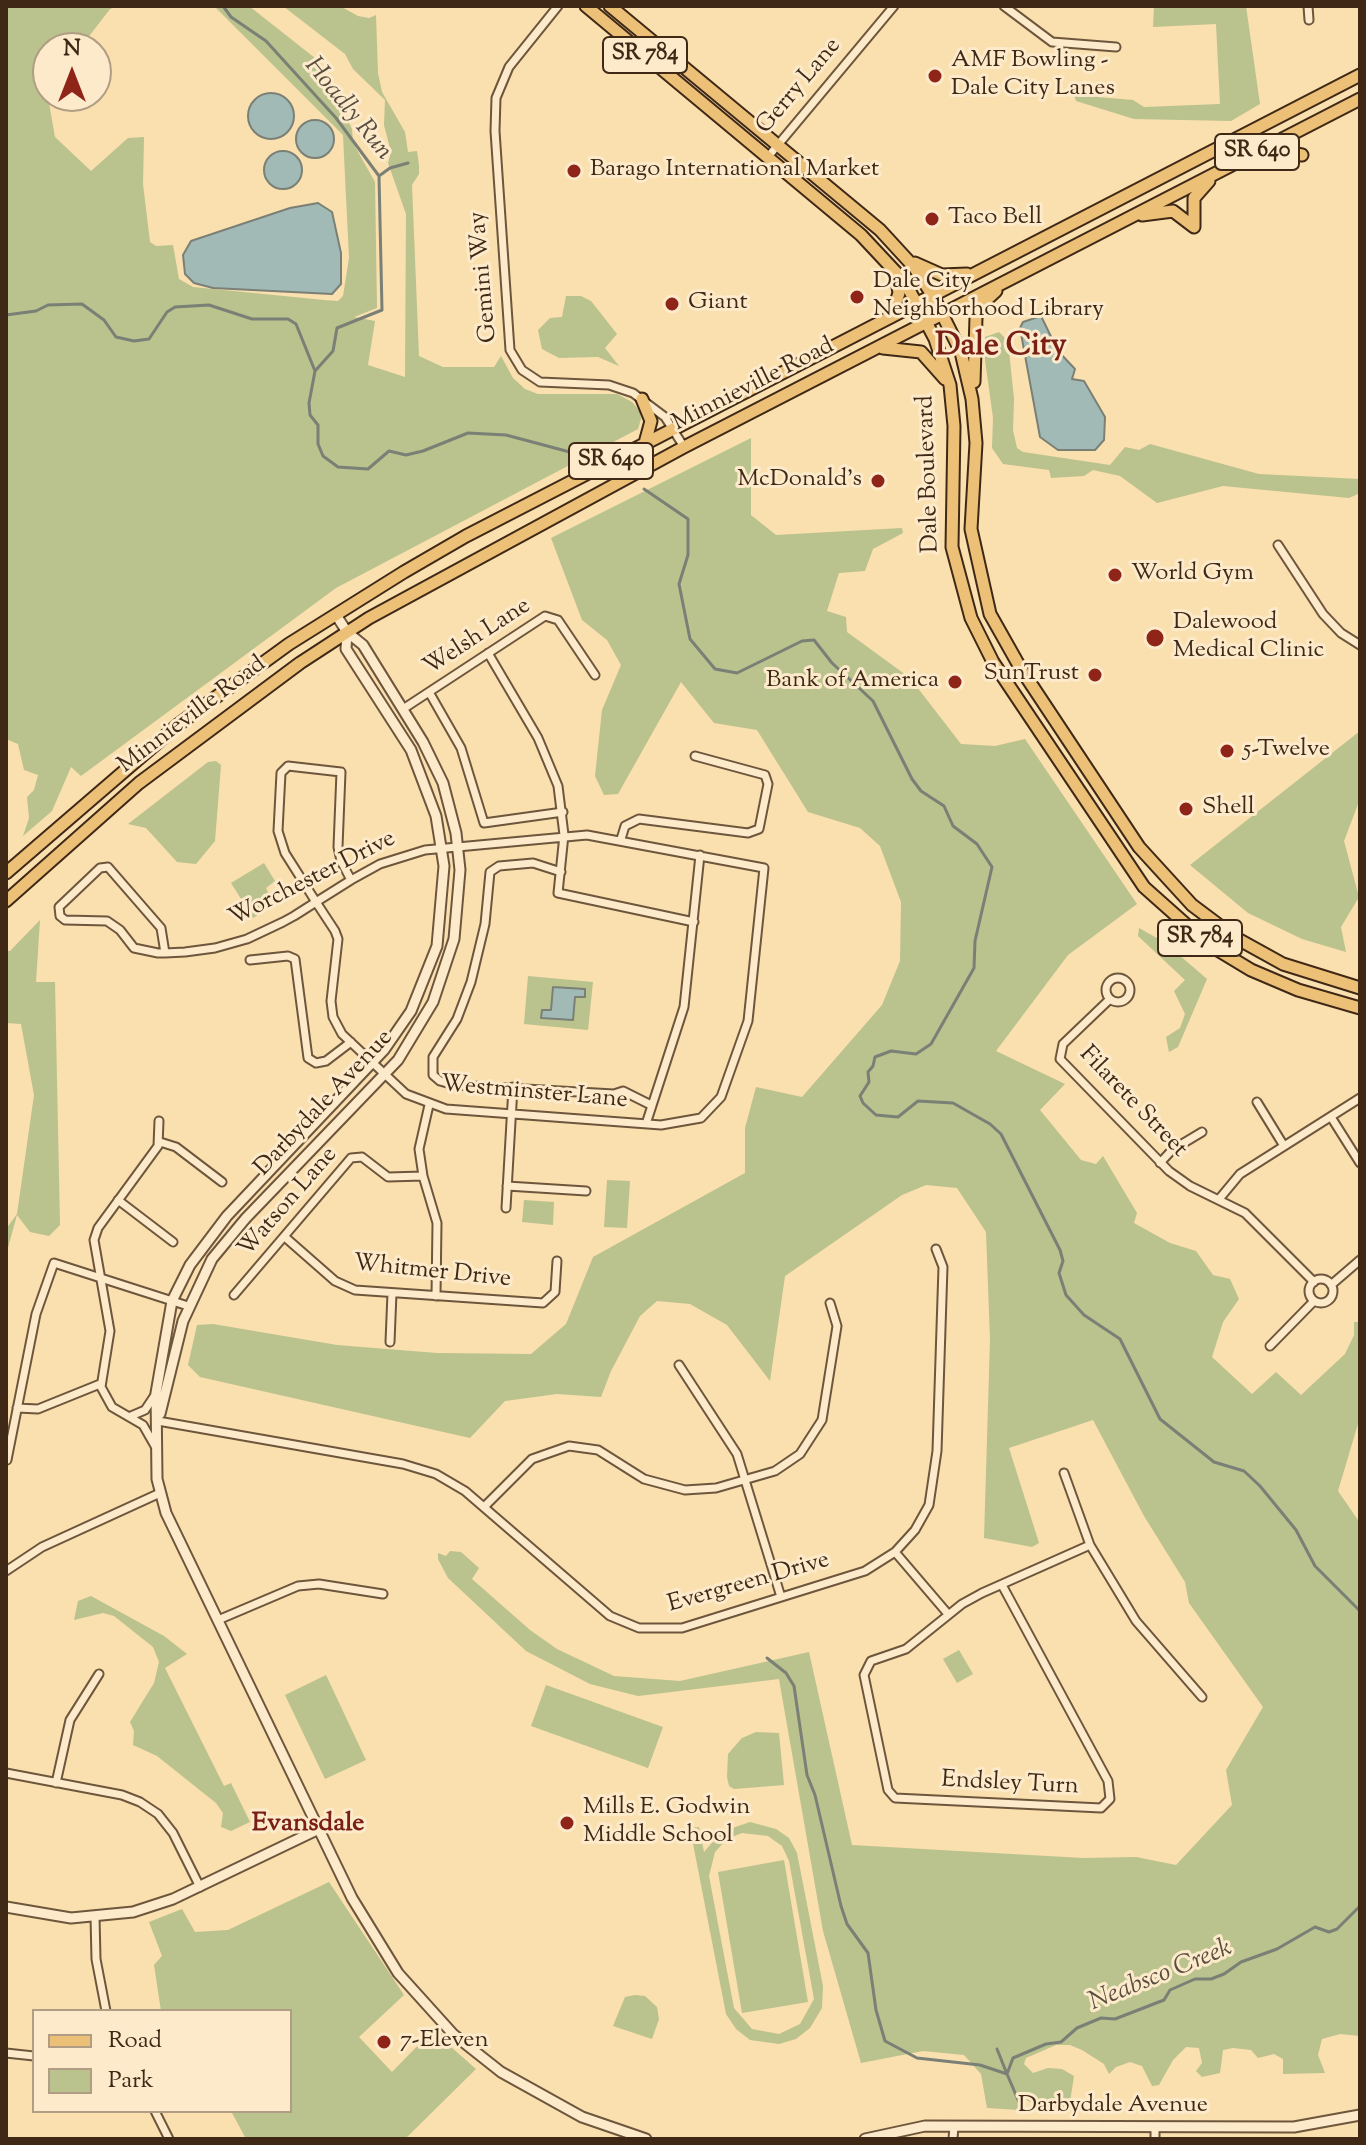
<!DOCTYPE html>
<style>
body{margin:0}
#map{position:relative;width:1366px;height:2145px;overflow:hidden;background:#fadfaf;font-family:"Sorts Mill Goudy",serif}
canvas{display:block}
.frame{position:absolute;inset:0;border:8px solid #3f2916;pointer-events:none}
.legend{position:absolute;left:32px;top:2009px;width:260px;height:104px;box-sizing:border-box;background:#fceacb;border:2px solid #b09d83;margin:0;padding:10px 14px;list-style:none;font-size:24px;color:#3f2916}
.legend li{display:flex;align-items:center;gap:16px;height:40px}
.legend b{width:40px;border:2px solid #b09d83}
.north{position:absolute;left:32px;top:32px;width:80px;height:80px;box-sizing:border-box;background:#fceacb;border:2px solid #b09d83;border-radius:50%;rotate:0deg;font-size:22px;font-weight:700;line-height:32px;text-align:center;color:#3f2916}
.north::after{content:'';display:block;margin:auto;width:28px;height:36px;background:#8f2418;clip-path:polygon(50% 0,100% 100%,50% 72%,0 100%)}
</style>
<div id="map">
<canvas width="1366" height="2145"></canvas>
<div class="frame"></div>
<ul class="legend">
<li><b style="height:10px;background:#edc078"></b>Road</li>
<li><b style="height:22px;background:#bac28d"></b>Park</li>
</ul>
<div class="north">N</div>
</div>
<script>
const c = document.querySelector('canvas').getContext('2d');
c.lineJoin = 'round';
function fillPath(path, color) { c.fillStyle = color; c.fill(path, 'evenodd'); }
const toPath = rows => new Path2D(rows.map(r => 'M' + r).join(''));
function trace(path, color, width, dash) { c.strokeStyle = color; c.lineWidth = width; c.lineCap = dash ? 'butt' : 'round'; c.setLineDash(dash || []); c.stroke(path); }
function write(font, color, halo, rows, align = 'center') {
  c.font = font + ' "Sorts Mill Goudy",serif'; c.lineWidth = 6; c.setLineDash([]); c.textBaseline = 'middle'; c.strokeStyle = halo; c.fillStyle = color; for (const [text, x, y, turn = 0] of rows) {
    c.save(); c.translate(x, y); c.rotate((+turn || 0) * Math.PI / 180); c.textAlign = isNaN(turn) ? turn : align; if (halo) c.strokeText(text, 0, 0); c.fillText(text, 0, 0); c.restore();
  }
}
fillPath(toPath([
 [6,6,118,6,110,9,80,48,48,48,47,92,55,137,91,171,128,138,144,137,143,184,150,242,156,246,173,245,179,279,193,287,324,300,338,301,343,296,349,258,343,135,214,6,249,6,320,62,352,129,353,143,375,182,377,308,354,317,375,321,368,365,405,377,406,214,388,163,391,152,384,125,385,100,353,69,345,54,283,6,340,6,358,16,369,18,376,15,378,73,382,92,405,132,408,152,417,151,419,165,419,174,412,185,419,356,443,367,494,367,501,356,513,378,525,389,538,394,617,394,632,402,640,411,641,419,638,429,336,588,81,776,71,767,52,811,23,836,29,818,27,797,34,790,38,775,24,770,18,744,6,739],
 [1154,6,1246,6,1260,104,1231,121,1134,119,1076,101,1074,95,1133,100,1144,107,1220,104,1216,24,1153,27],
 [566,296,581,296,591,301,617,334,605,348,619,366,598,357,559,358,542,349,538,330,550,318,562,317],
 [999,332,1008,341,1014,399,1013,430,1017,448,1023,452,1110,465,1125,447,1139,450,1150,444,1259,474,1360,479,1360,493,1349,498,1223,486,1157,503,1120,476,1093,470,1084,476,1051,478,1049,470,1003,464,992,448,993,418,985,360,985,337],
 [751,438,751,515,776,535,902,528,903,533,873,549,865,571,839,573,827,611,846,617,847,632,910,678,961,744,995,746,1025,739,1137,904,1068,955,996,1051,1065,1084,1040,1110,1081,1160,1096,1164,1103,1156,1137,1213,1134,1223,1170,1243,1196,1251,1213,1275,1230,1279,1239,1299,1223,1322,1212,1357,1252,1394,1276,1372,1301,1395,1345,1354,1354,1335,1354,1322,1360,1322,1360,1417,1338,1491,1360,1523,1360,2036,1340,2034,1322,2039,1318,2055,1325,2073,1283,2074,1283,2059,1274,2054,1258,2058,1251,2050,1233,2048,1223,2050,1220,2073,1202,2077,1196,2071,1202,2063,1199,2048,1186,2047,1173,2060,1159,2085,1152,2086,1142,2066,1130,2062,1116,2067,1109,2074,1104,2064,1082,2050,1070,2045,1056,2045,1026,2058,1024,2064,1033,2073,1048,2068,1062,2069,1074,2076,1069,2109,1033,2111,1032,2103,1025,2099,1019,2110,987,2108,981,2074,964,2055,923,2051,861,2063,823,1931,779,1679,638,1696,590,1684,526,1651,448,1578,438,1559,438,1553,446,1556,450,1551,461,1552,479,1568,472,1579,530,1630,557,1649,614,1676,680,1681,809,1652,852,1845,1083,1858,1136,1857,1176,1865,1232,1805,1226,1770,1263,1707,1189,1603,1185,1582,1144,1516,1093,1420,1009,1448,1039,1543,1032,1547,984,1538,990,1340,986,1232,957,1188,926,1185,902,1195,785,1276,770,1381,727,1325,690,1304,657,1301,640,1316,611,1371,601,1397,557,1394,505,1401,470,1438,200,1377,188,1365,197,1325,213,1324,337,1345,437,1353,531,1354,566,1324,593,1257,745,1173,745,1128,756,1087,802,1097,882,1005,900,961,901,902,880,846,860,828,808,812,757,730,714,723,681,682,618,794,604,795,595,776,602,710,621,665,607,640,582,620,551,538],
 [1360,731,1360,799,1344,841,1359,897,1341,927,1346,952,1302,939,1248,913,1190,865],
 [216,761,221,765,215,841,196,864,177,862,146,828,128,824,208,762],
 [264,863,275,881,266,888,274,904,253,918,231,883],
 [40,920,36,982,55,982,60,1225,49,1236,30,1232,17,1215,6,1255,6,1229,17,1214,34,1095,21,1024,6,1023,6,951,10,951],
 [1139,928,1164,942,1207,979,1178,1047,1169,1052,1166,1037,1180,1028,1185,1014,1174,991,1185,980,1138,936],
 [528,976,593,982,588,1030,524,1024],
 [607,1180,630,1181,627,1228,604,1227],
 [524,1200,554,1202,553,1225,522,1222],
 [91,1596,164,1636,187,1654,165,1668,224,1786,231,1783,250,1822,231,1831,221,1827,223,1813,216,1803,157,1756,133,1745,134,1731,130,1722,154,1683,159,1662,153,1647,114,1616,103,1613,74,1620,78,1601],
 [959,1650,973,1674,957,1683,943,1659],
 [326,1675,366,1760,325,1779,285,1695],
 [546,1685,663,1727,648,1768,531,1726],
 [756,1732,779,1733,784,1785,734,1789,729,1786,727,1777,728,1754,742,1738],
 [750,1822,776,1829,789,1838,797,1853,823,1986,822,2008,810,2028,796,2039,779,2044,750,2040,736,2029,726,2014,690,1828,699,1827,704,1852,721,1832],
 [742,1833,768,1836,782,1846,789,1861,814,1999,800,2024,779,2034,752,2029,734,2008,709,1876,715,1852,727,1839],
 [784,1860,808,2002,742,2013,718,1872],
 [329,1882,404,1995,359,2037,392,2072,435,2028,445,2037,443,2040,476,2069,405,2139,246,2139,231,2111,290,2111,290,2011,161,2011,154,1965,162,1956,149,1922,182,1909,195,1932,228,1930],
 [635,1995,645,1996,657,2007,659,2019,652,2039,613,2026,625,1997]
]), '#bac28d');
const water = toPath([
 '248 116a23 23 0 1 1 46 0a23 23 0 1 1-46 0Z',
 '296 139a19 19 0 1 1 38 0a19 19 0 1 1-38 0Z',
 '264 170a19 19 0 1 1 38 0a19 19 0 1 1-38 0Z',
 [318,203,332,212,341,253,341,284,332,294,213,288,194,283,185,274,183,255,191,241,290,208,318,203],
 [1041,316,1058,351,1075,369,1072,379,1084,381,1105,417,1104,440,1095,450,1058,450,1040,437,1020,328,1023,322,1041,316],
 [553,987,585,989,585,997,575,997,573,1020,541,1018,542,1010,551,1010,553,987]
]);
fillPath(water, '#a2bab6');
trace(water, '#7a8076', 2);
trace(toPath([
 [223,6,231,17,266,41,336,118,379,176,382,310,337,328,333,351,315,371],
 [379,176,390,168,408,163],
 [6,315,36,311,48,305,82,304,104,320,116,337,134,341,149,339,167,312,175,307,209,305,252,319,288,319,296,324,315,371,309,403,310,415,318,425,318,444,323,456,338,467,368,469,389,451,406,455,423,451,468,433,506,435,581,455],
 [644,489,688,519,688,555,679,584,690,639,715,669,737,673,802,641,814,640,832,663,873,701,912,779,921,791,944,806,953,826,977,844,992,867,975,941,974,968,931,1044,916,1054,891,1051,875,1057,873,1066,868,1072,869,1082,860,1096,863,1103,876,1115,898,1117,918,1101,953,1103,990,1124,1001,1134,1060,1250,1063,1261,1059,1273,1066,1295,1084,1315,1120,1339,1160,1419,1214,1462,1244,1471,1260,1486,1296,1530,1315,1566,1360,1611],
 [767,1658,786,1673,794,1686,807,1775,815,1795,841,1906,847,1924,868,1953,876,2010,885,2041,917,2058,980,2065,1007,2074,997,2049],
 [1019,2102,1007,2074,1013,2058,1046,2044,1061,2042,1077,2028,1101,2018,1115,2019,1164,2000,1170,1990,1195,1979,1211,1979,1224,1974,1241,1962,1277,1949,1315,1927,1329,1932,1337,1929,1360,1906]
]), '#7a8076', 3);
const minor = toPath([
 [558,6,509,67,496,98,495,131,510,350,522,370,540,382,609,385,633,393,665,417,684,447],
 [1004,6,1052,42,1116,47],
 [1308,6,1309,20],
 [767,158,894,6],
 [1278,545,1323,614,1341,633,1360,645],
 [488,653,538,738,558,786,564,835,558,893,694,922],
 [429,692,461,748,484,823,563,812],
 [403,709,545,616,558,620,595,675],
 [621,839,625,826,639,819,748,833,759,829,768,784,765,775,695,756],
 [561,872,533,863,499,866,490,872,485,924,471,982,457,1019,433,1057,433,1075,440,1081,454,1085,614,1094,623,1091,651,1105],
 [165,953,161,928,108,867,100,868,59,907,60,916,65,920,107,921,120,930,134,948,158,953,165,953,185,952,215,948,247,939,283,922,294,916,316,902,351,880,380,864,425,850,587,835,764,868,748,1021,721,1097,701,1118,661,1125,446,1109,406,1094,342,1034,333,1017,331,1001,338,939,335,931,316,902,285,853,278,831,281,773,288,766,341,772,338,847,341,861,351,880],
 [250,960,288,956,295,959,308,1058,316,1063,326,1061,351,1042],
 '1106 990a12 12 0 1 1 24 0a12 12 0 1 1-24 0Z',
 [1110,999,1063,1044,1060,1059,1169,1171,1190,1186,1245,1213,1314,1282],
 [1257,1102,1284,1146],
 [429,1105,419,1149,423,1176,437,1223,436,1296],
 [1331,1117,1360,1163],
 [646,1124,684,1007,700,855],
 [160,1142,176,1147,222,1182],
 [1160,1163,1172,1150,1202,1132],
 [507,1186,586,1191],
 [1220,1198,1240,1174,1360,1098],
 [118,1200,173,1242],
 [506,1208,513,1087],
 [286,1238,335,1281,355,1290,543,1303,555,1292,557,1261],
 '1309 1291a12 12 0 1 1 24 0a12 12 0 1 1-24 0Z',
 [1331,1285,1360,1260],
 [234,1295,351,1158,362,1157,388,1177,423,1176],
 [390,1342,392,1293],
 [1270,1346,1314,1301],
 [679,1365,737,1454,781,1597],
 [17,1408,38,1409,100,1384],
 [131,1416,145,1410,155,1395],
 [158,1421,403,1464,436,1474,465,1491,610,1616,639,1628,682,1628,865,1571,895,1552,915,1530,929,1505,937,1451,943,1267,936,1249],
 [155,1446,143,1425,112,1407,101,1387,110,1331,94,1240,98,1228,158,1146,159,1121],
 [7,1460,36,1314,54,1263,188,1306],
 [1064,1473,1090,1545,1136,1621,1202,1697],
 [484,1507,532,1459,569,1446,598,1450,644,1479,685,1490,716,1488,775,1471,800,1454,822,1420,837,1326,830,1303],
 [895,1552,948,1614],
 [6,1571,42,1547,160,1493],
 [1002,1585,1108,1781,1110,1799,1101,1808,895,1798,888,1790,864,1675,871,1661,906,1649,962,1604,982,1593,1090,1545],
 [218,1620,298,1586,319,1584,383,1594],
 [6,1773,122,1795,140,1802,158,1814,173,1833,200,1887],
 [56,1783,70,1720,99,1674],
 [95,1917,96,1959,106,2011],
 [6,2053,34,2056],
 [155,2111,169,2139],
 [953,2139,954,2126],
 [1155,2139,1155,2127]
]);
const tertiary = toPath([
 [347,632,346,649,411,750,436,816,444,866,437,946,411,1011,384,1050,227,1216,190,1265,172,1301,156,1393,157,1479,166,1513,352,1898,398,1973,453,2034,501,2072,582,2117,646,2139],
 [160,1414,183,1321,212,1259,246,1218,398,1060,433,1002,454,939,460,870,456,833,443,783,423,742,363,645,347,632,336,615],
 [6,1907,71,1918,133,1912,173,1899,319,1829],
 [865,2139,925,2126,1294,2127,1360,2115]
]);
const primary = toPath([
 [586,6,861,235,905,282,935,339,950,385,954,426,952,547,971,618,993,662,1144,887,1208,944,1251,970,1298,990,1360,1008],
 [610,6,880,230,914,267,933,296,961,352,972,399,976,443,971,529,990,614,1021,669,1139,847,1192,905,1236,938,1283,964,1360,988],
 [1264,148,1302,155],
 [1142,215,1173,211,1194,227],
 [1194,226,1194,198,1209,181],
 [915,263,942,275,967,274],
 [891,317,899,293,896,275],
 [883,348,921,352,945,379],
 [974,382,976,317,983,303,996,291],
 [642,399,651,421,645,443],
 [6,873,179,724,289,644,404,572,466,536,1360,75],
 [6,901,139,783,300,663,369,618,684,447,1360,99]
]);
trace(minor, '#6e563c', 11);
trace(tertiary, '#6e563c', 13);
trace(primary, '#3f2916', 15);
trace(minor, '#fceacb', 7);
trace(tertiary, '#fceacb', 9);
trace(primary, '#edc078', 11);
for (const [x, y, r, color] of [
 [935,76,8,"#8f2418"],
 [574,171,8,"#8f2418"],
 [932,219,8,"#8f2418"],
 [857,297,8,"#8f2418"],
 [672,304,8,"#8f2418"],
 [878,481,8,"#8f2418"],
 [1115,575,8,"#8f2418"],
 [1155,638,10,"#8f2418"],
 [1095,675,8,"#8f2418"],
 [955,682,8,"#8f2418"],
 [1227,751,8,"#8f2418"],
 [1186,809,8,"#8f2418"],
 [567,1823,8,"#8f2418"],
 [384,2042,8,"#8f2418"]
]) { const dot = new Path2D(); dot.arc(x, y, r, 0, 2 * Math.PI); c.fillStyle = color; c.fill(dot); trace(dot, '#fceacb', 3); }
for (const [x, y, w] of [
 [645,55,84],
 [1257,152,84],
 [611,461,84],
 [1200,938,84]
]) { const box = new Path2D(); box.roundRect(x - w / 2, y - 18, w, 36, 6); c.fillStyle = '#fceacb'; c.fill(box); trace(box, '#3f2916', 2); }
write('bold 22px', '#3f2916', null, [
 ["SR 784",645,55],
 ["SR 640",1257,152],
 ["SR 640",611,461],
 ["SR 784",1200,938]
]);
write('24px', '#3f2916', '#fceacb', [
 ["AMF Bowling -",951,62],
 ["Dale City Lanes",951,90],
 ["Barago International Market",590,171],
 ["Taco Bell",948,219],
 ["Dale City",873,283],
 ["Neighborhood Library",873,311],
 ["Giant",688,304],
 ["McDonald's",862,481,"right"],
 ["World Gym",1131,575],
 ["Dalewood",1173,624],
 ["Medical Clinic",1173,652],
 ["SunTrust",1079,675,"right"],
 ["Bank of America",939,682,"right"],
 ["5-Twelve",1243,751],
 ["Shell",1202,809],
 ["Mills E. Godwin",583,1809],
 ["Middle School",583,1837],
 ["7-Eleven",400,2042]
], 'left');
write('24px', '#3f2916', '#fceacb', [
 ["Gerry Lane",800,87,-50],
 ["Gemini Way",485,277,-95],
 ["Minnieville Road",754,386,-27],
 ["Dale Boulevard",930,474,-92],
 ["Welsh Lane",478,638,-33],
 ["Minnieville Road",193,716,-37],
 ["Worchester Drive",313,880,-27],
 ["Westminster Lane",534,1094,5],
 ["Filarete Street",1132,1103,46],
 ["Darbydale Avenue",325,1104,-47],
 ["Watson Lane",289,1203,-49],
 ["Whitmer Drive",432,1273,6],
 ["Evergreen Drive",749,1584,-16],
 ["Endsley Turn",1010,1785,3],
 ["Darbydale Avenue",1113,2107]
]);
write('italic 26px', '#584d3e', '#fceacb', [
 ["Hoadly Run",347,110,51],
 ["Neabsco Creek",1161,1977,-22]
]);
write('bold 26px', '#7a1f14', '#fceacb', [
 ["Evansdale",308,1826]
]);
write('bold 32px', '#7a1f14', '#fceacb', [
 ["Dale City",1001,349]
]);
</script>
